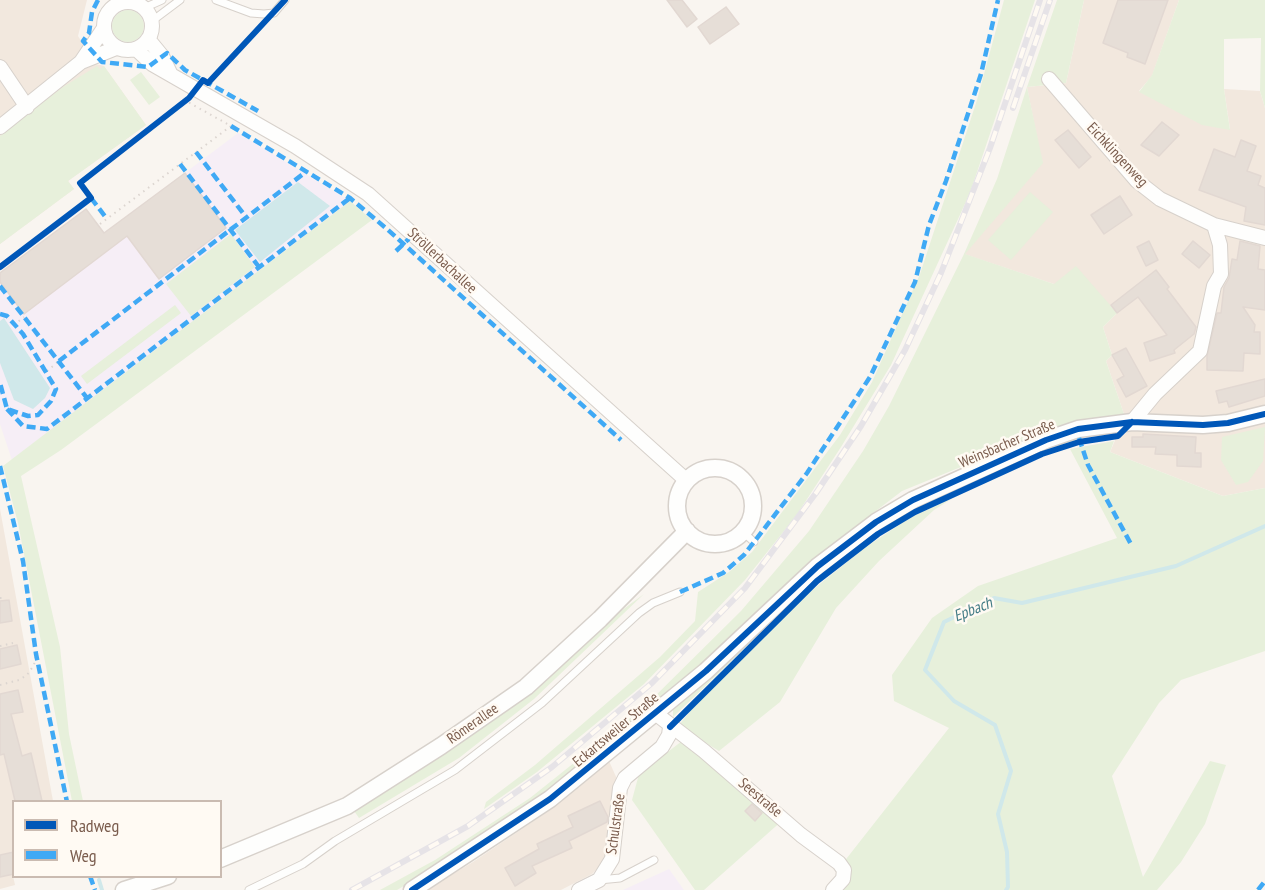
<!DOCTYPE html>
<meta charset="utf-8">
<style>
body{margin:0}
#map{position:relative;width:1265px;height:890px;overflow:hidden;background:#f9f5f0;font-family:"PT Sans Narrow",sans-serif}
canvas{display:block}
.legend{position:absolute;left:12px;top:800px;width:210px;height:78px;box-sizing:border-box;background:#fffaf3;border:2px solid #cabbb1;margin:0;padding:8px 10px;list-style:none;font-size:18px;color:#7a5c4d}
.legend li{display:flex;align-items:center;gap:12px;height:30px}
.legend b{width:30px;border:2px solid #cabbb1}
</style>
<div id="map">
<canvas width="1265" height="890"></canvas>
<ul class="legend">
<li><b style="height:8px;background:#0057b8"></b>Radweg</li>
<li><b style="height:8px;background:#3fa9f5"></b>Weg</li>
</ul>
</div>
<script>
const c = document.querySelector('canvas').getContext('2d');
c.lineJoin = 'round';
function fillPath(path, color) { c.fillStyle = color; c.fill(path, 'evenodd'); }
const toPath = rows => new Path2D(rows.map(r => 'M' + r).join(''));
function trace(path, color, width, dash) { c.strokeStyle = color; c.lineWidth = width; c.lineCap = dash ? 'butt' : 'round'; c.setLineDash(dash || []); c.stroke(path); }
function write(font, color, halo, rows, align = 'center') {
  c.font = font + ' "PT Sans Narrow",sans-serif'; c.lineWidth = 5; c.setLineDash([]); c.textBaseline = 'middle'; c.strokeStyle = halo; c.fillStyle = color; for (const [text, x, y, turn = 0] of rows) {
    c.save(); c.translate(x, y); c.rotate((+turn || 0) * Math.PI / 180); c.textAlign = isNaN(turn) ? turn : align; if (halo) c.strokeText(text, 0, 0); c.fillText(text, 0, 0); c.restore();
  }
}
fillPath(toPath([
 [0,0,87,0,78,36,96,64,104,66,146,125,68,181,74,189,0,244],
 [1084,0,1179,0,1152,76,1139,91,1230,129,1224,89,1260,91,1265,108,1265,488,1223,496,1110,452,1125,417,1106,361,1112,355,1103,327,1117,313,1054,284,964,254,1042,163,1027,87,1066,83],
 [0,509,53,801,14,802,13,856,9,857,15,885,0,889],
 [609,761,617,779,609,845,604,862,592,874,561,890,426,890,473,862,544,814]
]), '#f2e8de');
fillPath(toPath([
 [238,133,350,201,12,460,0,424,0,273,86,209,105,233],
 [669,869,684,890,623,890]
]), '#f6eef6');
fillPath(toPath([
 [1004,0,1035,0,970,193,891,365,841,447,796,516,745,580,644,684,537,772,484,809,486,802,535,765,660,657,695,621,698,592,729,572,752,552,840,435,872,382,920,274,977,100],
 [1057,0,1084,0,1066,83,1027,87,1043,163,965,254,1054,284,1076,266,1117,313,1103,327,1112,355,1106,361,1125,417,1059,427,902,491,834,543,674,693,530,805,441,864,397,890,380,890,435,860,530,798,644,707,741,611,809,531,863,451,889,406,964,254,997,179,1027,87],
 [1179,0,1265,0,1265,108,1260,91,1261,38,1224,39,1224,89,1230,130,1202,125,1139,92,1152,75],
 '112 26a16 16 0 1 1 32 0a16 16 0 1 1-32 0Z',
 [97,66,100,69,104,66,146,125,68,181,74,189,0,244,0,136,63,87],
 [141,72,160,97,149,105,130,80],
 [1030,192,1053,212,1011,260,988,240],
 [350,201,372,220,61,450,21,476,60,647,69,734,83,801,72,801,18,523,3,466],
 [231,234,255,267,191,316,166,284],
 [175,305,181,313,87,384,81,376],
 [1265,427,1263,461,1248,482,1236,485,1221,460,1222,437],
 [1071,437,1076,441,984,478,910,511,880,531,820,577,673,717,673,710,680,700,777,608,903,510],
 [1114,441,1110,452,1223,496,1265,488,1265,651,1181,680,1159,703,1112,776,1143,877,1210,761,1226,765,1205,824,1181,862,1157,890,839,890,850,879,843,863,949,728,894,701,892,675,932,618,978,586,1117,538,1070,449],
 [953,498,934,510,879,561,836,608,780,702,719,751,678,726,706,692,810,592,863,549,911,517],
 [644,594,534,699,459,758,359,818,352,808],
 [686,738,784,819,704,890,695,890,632,800,639,774]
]), '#e7f0db');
fillPath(toPath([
 [298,182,330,206,260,262,235,230],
 [4,318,50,388,45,398,33,409,14,400,0,363,0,321]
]), '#d0e8ea');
trace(toPath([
 [99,880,102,890],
 [1006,890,1008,887,1007,852,998,814,1011,771,995,725,954,701,925,670,944,622,994,598,1022,603,1176,566,1265,526]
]), '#d0e8ea', 4);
const building = toPath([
 [667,0,682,0,697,19,687,27,667,0],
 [1118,0,1168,0,1145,64,1127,57,1128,53,1103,43,1118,0],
 [726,7,739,24,710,44,698,27,726,7],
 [1162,122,1179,135,1159,156,1141,145,1162,122],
 [1068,130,1091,157,1079,168,1055,140,1068,130],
 [1241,140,1256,146,1247,171,1261,176,1258,185,1265,188,1265,225,1244,221,1246,207,1199,190,1214,149,1235,157,1241,140],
 [185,173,226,228,159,279,127,236,24,314,0,282,0,273,86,209,104,233,185,173],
 [1120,196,1132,215,1104,234,1091,215,1120,196],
 [1149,241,1158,260,1146,266,1137,247,1149,241],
 [1193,241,1210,255,1199,268,1182,254,1193,241],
 [1240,241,1260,246,1258,269,1265,270,1265,310,1243,307,1255,325,1254,332,1260,332,1260,354,1244,353,1243,371,1207,370,1207,356,1217,313,1221,313,1224,287,1229,278,1232,259,1237,260,1240,241],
 [1156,270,1169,287,1167,289,1196,327,1194,334,1174,350,1175,353,1150,361,1144,343,1167,335,1138,297,1117,313,1111,305,1156,270],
 [1126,348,1147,386,1126,397,1117,380,1124,376,1112,355,1126,348],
 [1265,379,1265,396,1229,407,1227,401,1219,403,1216,391,1265,379],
 [1143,434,1196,437,1195,453,1201,453,1201,467,1177,466,1177,455,1155,454,1156,447,1132,447,1132,437,1143,437,1143,434],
 [9,600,12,621,0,623,0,601,9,600],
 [17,645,21,664,0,669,0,649,17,645],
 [18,690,23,712,11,714,22,756,31,753,42,801,15,801,4,754,0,755,0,694,18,690],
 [600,801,608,817,607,822,569,841,572,848,532,866,536,873,515,886,505,868,539,849,537,844,573,827,568,816,600,801],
 [752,804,762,813,755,821,745,811,752,804],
 [14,852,14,874,0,877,0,855,14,852]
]);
fillPath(building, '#e6ded7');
trace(building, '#e2d8d2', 1.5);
const service = toPath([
 [216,0,251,13,264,14,274,13,285,0],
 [144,8,162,0],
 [152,21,180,0],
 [743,532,754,542],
 [599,880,620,878,654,860],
 [249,890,303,864,335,841,455,770,542,703,639,613,653,603,680,592]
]);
const minor = toPath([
 '104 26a24 24 0 1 1 48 0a24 24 0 1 1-48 0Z',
 [148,39,162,56,171,75],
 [136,49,152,64,295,146,368,194,687,481],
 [81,62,116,48],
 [0,67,27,107],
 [1049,79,1137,181,1160,199,1214,225,1265,238],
 [0,127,81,62,104,28],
 [1132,422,1155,394,1200,351,1214,286,1221,274,1220,245,1214,225],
 [655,713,704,751,801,835,839,863,844,870,843,879,833,890],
 [579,890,599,880,612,859,620,788,625,778,662,747,669,735,670,727]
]);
const tertiary = toPath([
 '677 506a38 38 0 1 1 76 0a38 38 0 1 1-76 0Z',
 [220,859,347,806,441,746,526,687,600,619,687,531],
 [124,890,168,876],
 [412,890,550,799,706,671,818,566,876,522,913,500,1046,440,1078,429,1132,422,1203,425,1228,423,1265,414]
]);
trace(service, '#d7d1cb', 9);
trace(minor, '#d7d1cb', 16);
trace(tertiary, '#d7d1cb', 19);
trace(toPath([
 [100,224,231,126,186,101],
 [14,325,24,317],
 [47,371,59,361],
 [0,598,3,598],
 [0,646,13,643],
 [0,685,19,680,27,675,34,665,36,654]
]), '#dcd5d0', 2, [1.5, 4.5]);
trace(service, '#fefefd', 7);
trace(minor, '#fefefd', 14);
trace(tertiary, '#fefefd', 16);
const rail = toPath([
 [1013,108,1050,0],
 [352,890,468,826,552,767,652,683,745,588,816,493,861,426,905,350,941,273,990,148,1040,0]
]);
trace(rail, '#e6e3e7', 6);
trace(rail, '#fffaf3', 4, [11]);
trace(toPath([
 [98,0,92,12,89,33,83,41,102,62,148,67,167,53,185,70,258,111],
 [231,126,350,198,387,229,621,440],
 [196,152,246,217],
 [180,164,259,267],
 [91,198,107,219],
 [396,251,414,234],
 [0,286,87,398],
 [0,314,7,316,23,334,56,389,51,401,38,415,28,416,7,409,0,383],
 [59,361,307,171],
 [7,409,23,426,47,429,350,198],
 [1079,438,1088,465,1132,546],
 [0,466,23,561,36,654,67,802],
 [680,592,723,573,744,555,807,473,870,377,915,282,929,225,946,181,981,74,998,0],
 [90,876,95,890],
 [1258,890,1265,881]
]), '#3fa9f5', 4.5, [9, 4.5]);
trace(toPath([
 [0,267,91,198,80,183,189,98,203,80,208,83,285,0],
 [670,727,817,581,878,534,915,512,1042,454,1079,442,1118,436,1132,422],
 [412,890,550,799,706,671,818,566,876,522,913,500,1046,440,1078,429,1132,422,1203,425,1228,423,1265,414]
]), '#0057b8', 6);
write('15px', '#7a5c4d', '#fffaf3', [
 ["Eichklingenweg",1117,155,47],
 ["Ströllerbachallee",442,261,43],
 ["Weinsbacher Straße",1007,444,-23],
 ["Römerallee",473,724,-35],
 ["Eckartsweiler Straße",616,730,-40],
 ["Seestraße",760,798,40],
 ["Schulstraße",616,824,-82]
]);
write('italic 16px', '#437c86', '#fffaf3', [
 ["Epbach",973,610,-22]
]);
</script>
